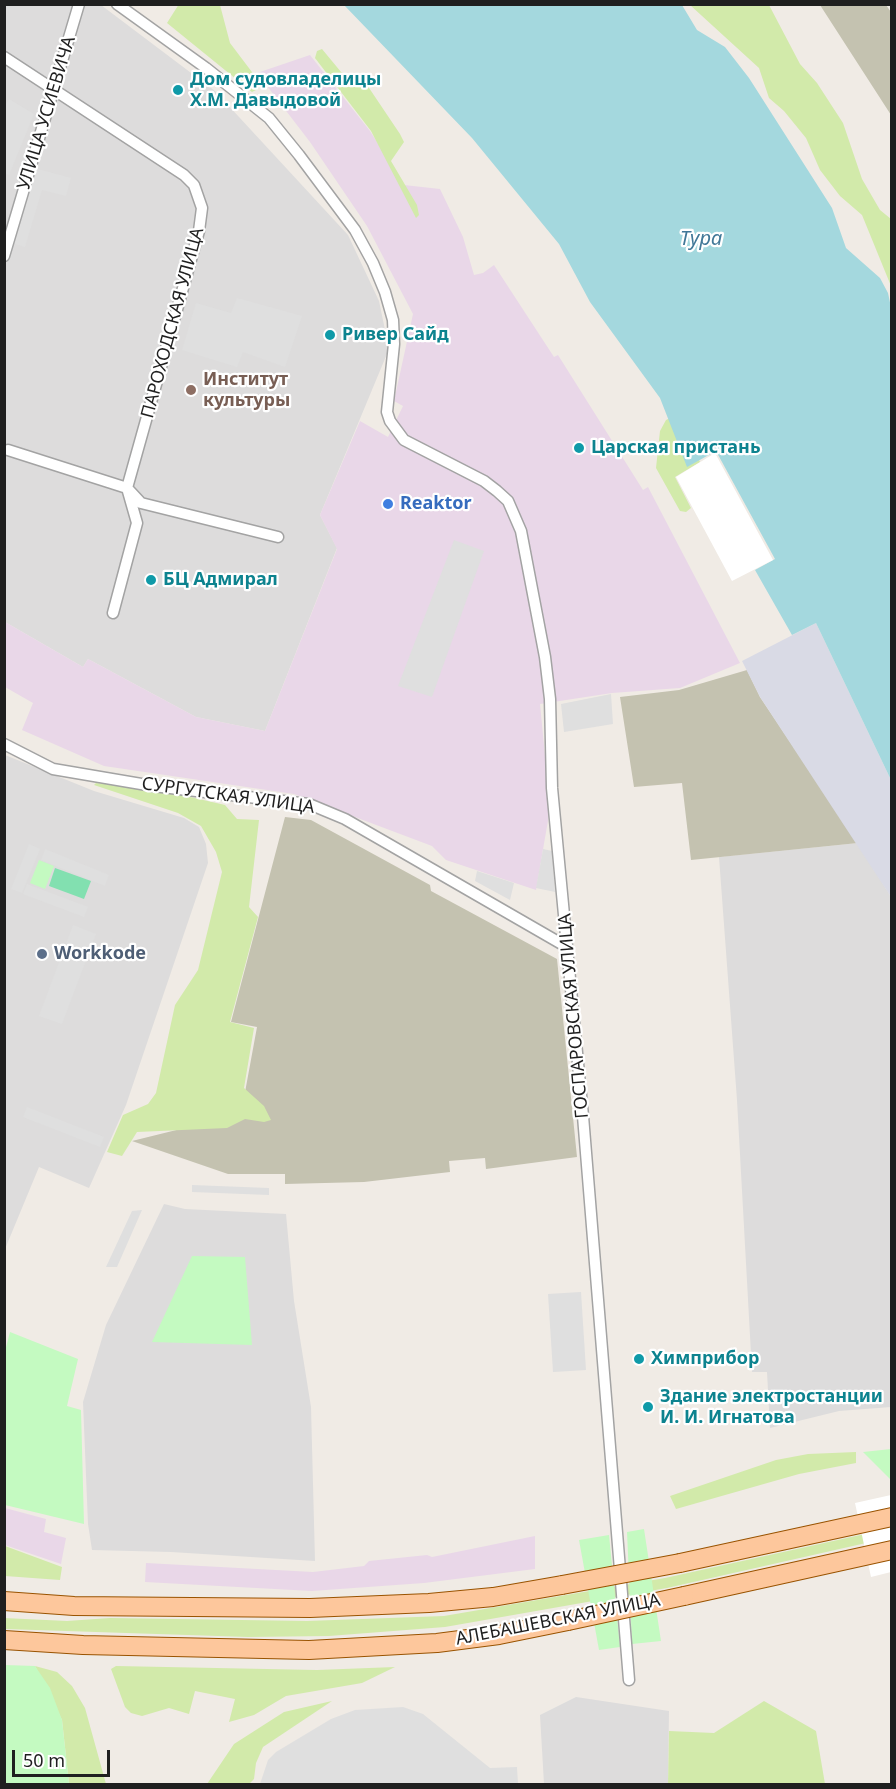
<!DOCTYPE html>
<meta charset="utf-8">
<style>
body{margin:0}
#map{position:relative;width:896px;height:1789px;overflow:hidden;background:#f0ebe5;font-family:"Noto Sans",sans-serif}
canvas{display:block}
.frame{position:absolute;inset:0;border:6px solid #1f1f1f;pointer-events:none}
.scale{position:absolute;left:12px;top:1750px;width:98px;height:27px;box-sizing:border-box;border:3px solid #1f1f1f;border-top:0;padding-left:8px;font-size:18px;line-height:21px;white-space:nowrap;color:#1f1f1f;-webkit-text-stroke:4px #fff;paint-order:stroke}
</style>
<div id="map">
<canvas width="896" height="1789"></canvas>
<div class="frame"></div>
<div class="scale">50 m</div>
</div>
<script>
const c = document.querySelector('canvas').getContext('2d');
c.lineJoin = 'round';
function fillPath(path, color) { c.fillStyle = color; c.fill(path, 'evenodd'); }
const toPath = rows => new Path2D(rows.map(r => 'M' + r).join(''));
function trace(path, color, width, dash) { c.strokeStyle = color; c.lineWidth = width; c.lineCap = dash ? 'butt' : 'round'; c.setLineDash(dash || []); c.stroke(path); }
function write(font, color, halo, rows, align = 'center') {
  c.font = font + ' "Noto Sans",sans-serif'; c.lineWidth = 4.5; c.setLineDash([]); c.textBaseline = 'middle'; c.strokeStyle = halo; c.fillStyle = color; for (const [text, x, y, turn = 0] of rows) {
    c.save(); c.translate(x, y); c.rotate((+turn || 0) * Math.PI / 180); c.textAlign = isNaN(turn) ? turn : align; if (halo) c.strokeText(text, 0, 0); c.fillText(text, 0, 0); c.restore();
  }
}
fillPath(toPath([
 [5,5,101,5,215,91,348,235,379,301,389,349,320,515,337,548,265,731,196,717,88,659,83,667,5,622],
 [5,755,94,791,184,818,199,827,206,844,208,863,126,1105,89,1188,39,1167,5,1249],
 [858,843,891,897,891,1407,839,1411,770,1428,767,1372,752,1372,737,1100,719,857],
 [164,1204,185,1209,286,1214,294,1301,311,1407,315,1561,171,1552,92,1550,88,1524,83,1402,106,1325],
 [576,1697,669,1711,668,1784,544,1784,540,1715]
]), '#dddcdc');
fillPath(toPath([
 [310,55,370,131,404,185,440,189,463,237,474,275,483,273,494,265,554,357,558,355,643,490,648,487,740,663,680,688,612,693,540,704,550,809,536,890,446,860,432,846,294,794,104,766,22,730,33,703,5,687,5,622,83,667,88,659,196,717,265,731,337,549,320,515,360,421,388,437,403,406,394,401,413,314,367,226,310,142,257,73],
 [5,1508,46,1519,44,1532,66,1538,61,1564,5,1545],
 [535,1536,535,1569,424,1583,312,1591,145,1582,146,1563,313,1572,364,1566,369,1561,427,1555,432,1557]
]), '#e9d7e8');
fillPath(toPath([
 [820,5,886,5,891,12,891,115],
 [747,670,760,697,858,843,691,860,682,783,634,787,620,697,679,690],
 [285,817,311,820,430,885,431,891,557,959,577,1157,486,1169,485,1158,449,1161,450,1172,364,1182,285,1184,285,1174,228,1174,132,1141,241,1114,257,1027,231,1022]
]), '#c4c2b0');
fillPath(toPath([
 [179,4,220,5,230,43,261,84,258,89,252,92,167,23],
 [690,5,769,5,800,64,817,83,843,123,862,179,880,210,891,219,891,286,862,215,840,196,820,170,806,138,784,111,769,98,759,68],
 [322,49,346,78,354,73,359,73,400,134,404,142,391,161,417,205,419,215,416,218,371,131,315,58,317,51],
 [672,417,680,418,700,462,675,477,691,508,686,512,680,511,656,468,660,431,666,420],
 [96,783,160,790,225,805,237,819,259,820,249,907,258,917,230,1022,254,1028,244,1088,264,1106,271,1120,264,1122,245,1119,227,1128,137,1132,122,1156,107,1152,123,1115,148,1104,156,1093,175,1005,198,970,222,872,216,852,201,826,178,813,94,785],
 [856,1452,856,1463,799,1474,676,1509,670,1496,776,1460,808,1454],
 [865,1534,866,1543,667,1588,445,1627,329,1636,248,1637,5,1629,4,1618,67,1621,110,1618,307,1621,444,1616,665,1578],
 [5,1546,62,1567,60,1580,5,1576],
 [35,1666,57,1672,72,1686,85,1708,106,1784,69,1784,62,1720],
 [116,1666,317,1670,395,1667,362,1683,286,1696,254,1715,229,1722,235,1699,195,1691,189,1714,169,1708,142,1716,131,1713,125,1707,111,1669],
 [332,1701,263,1747,256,1763,254,1779,249,1784,207,1784,234,1744,284,1712],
 [764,1701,816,1731,825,1784,668,1784,669,1731,714,1733]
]), '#d2eaaa');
fillPath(toPath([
 [39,860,54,866,45,889,30,883],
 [192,1256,245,1257,252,1345,152,1342],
 [10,1332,78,1359,67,1406,81,1410,84,1524,5,1505,4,1355],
 [891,1449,892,1449,891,1480,863,1452],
 [644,1529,661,1641,632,1644,627,1532],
 [609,1535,620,1647,599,1650,579,1540],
 [5,1665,35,1666,50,1688,62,1720,69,1784,5,1784]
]), '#c4fac1');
fillPath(toPath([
 [55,868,91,881,84,899,49,886]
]), '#82e0b0');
fillPath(toPath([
 [9,99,34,114,9,175,4,173,5,105],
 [34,168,71,178,66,196,42,190,25,247,12,243],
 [237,298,302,316,285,367,243,352,237,367,182,350,196,303,231,313],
 [454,540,484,551,432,697,398,686],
 [611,694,613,724,564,732,561,704],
 [29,844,40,849,22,893,11,889],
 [45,849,109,875,105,886,41,860],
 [543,849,552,851,555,892,536,888],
 [477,871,514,883,510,900,475,881],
 [27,884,88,907,84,917,23,894],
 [73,925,96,934,62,1024,39,1016],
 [27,1107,104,1137,100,1147,23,1117],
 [192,1185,269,1188,269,1195,192,1192],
 [142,1210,117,1267,106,1267,132,1211],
 [581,1292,586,1370,553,1372,548,1294],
 [403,1707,423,1714,490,1768,517,1767,518,1784,260,1784,268,1760,276,1752,331,1719,355,1710]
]), '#dfdfdf');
fillPath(toPath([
 [816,623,891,780,891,897,760,697,742,661]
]), '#d9dae5');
fillPath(toPath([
 [344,5,682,5,697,30,725,47,749,78,832,208,846,248,880,278,888,293,892,312,891,780,816,623,792,635,755,570,775,559,716,451,687,467,660,398,590,302,559,244,472,138]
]), '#a4d8de');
fillPath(toPath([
 [715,453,773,560,732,581,676,477],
 [891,1495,891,1572,871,1577,855,1503]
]), '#fff');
const street = toPath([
 [117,4,206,68,269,118,299,155,355,230,373,263,385,292,393,320,394,344,387,412,390,421,404,440,484,481,497,491,508,501,521,531,545,657,550,699,552,788,583,1116,629,1680],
 [4,57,184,175,194,185,202,208,199,231,127,488,137,523,113,613],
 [4,256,79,4],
 [8,450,127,488,141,503,278,537],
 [4,744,53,769,153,786,309,804,345,819,567,947]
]);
const primary = toPath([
 [680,1563,892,1517],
 [684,1596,892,1550],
 [4,1601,74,1606,310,1608,429,1603,493,1597,562,1585],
 [4,1640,83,1645,309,1650,437,1643,499,1635,568,1621]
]);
trace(street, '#a3a3a3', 13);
trace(primary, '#995300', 20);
trace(street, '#fff', 10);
trace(primary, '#fdc79c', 18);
const primaryBridge = toPath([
 [562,1585,680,1563],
 [568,1621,684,1596]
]);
trace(primaryBridge, '#995300', 20, []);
trace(primaryBridge, '#fdc79c', 18);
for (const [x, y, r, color] of [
 [178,90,6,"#0f9aa8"],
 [330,335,6,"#0f9aa8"],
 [191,390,6,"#8d6e63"],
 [579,448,6,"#0f9aa8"],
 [388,504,6,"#3f7fe0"],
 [151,580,6,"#0f9aa8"],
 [42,954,6,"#5c6f8a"],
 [639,1359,6,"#0f9aa8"],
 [648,1407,6,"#0f9aa8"]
]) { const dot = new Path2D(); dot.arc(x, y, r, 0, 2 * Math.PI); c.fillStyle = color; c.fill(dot); trace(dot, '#fff', 2); }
write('bold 18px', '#0d838f', '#fff', [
 ["Дом судовладелицы",190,80],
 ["Х.М. Давыдовой",190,101],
 ["Ривер Сайд",342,335],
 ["Царская пристань",591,448],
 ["БЦ Адмирал",163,580],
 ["Химприбор",651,1359],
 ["Здание электростанции",660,1397],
 ["И. И. Игнатова",660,1418]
], 'left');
write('18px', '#1f1f1f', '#fff', [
 ["УЛИЦА УСИЕВИЧА",47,113,-73],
 ["ПАРОХОДСКАЯ УЛИЦА",173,323,-75],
 ["СУРГУТСКАЯ УЛИЦА",228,796,8],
 ["ГОСПАРОВСКАЯ УЛИЦА",574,1016,-95],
 ["АЛЕБАШЕВСКАЯ УЛИЦА",558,1620,-11]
]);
write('bold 18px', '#785e54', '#fff', [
 ["Институт",203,380],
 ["культуры",203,401]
], 'left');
write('bold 18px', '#366cbe', '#fff', [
 ["Reaktor",400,504]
], 'left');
write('bold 18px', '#4e5e75', '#fff', [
 ["Workkode",54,954]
], 'left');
write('italic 20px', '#417898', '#fff', [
 ["Тура",701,239]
]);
</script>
